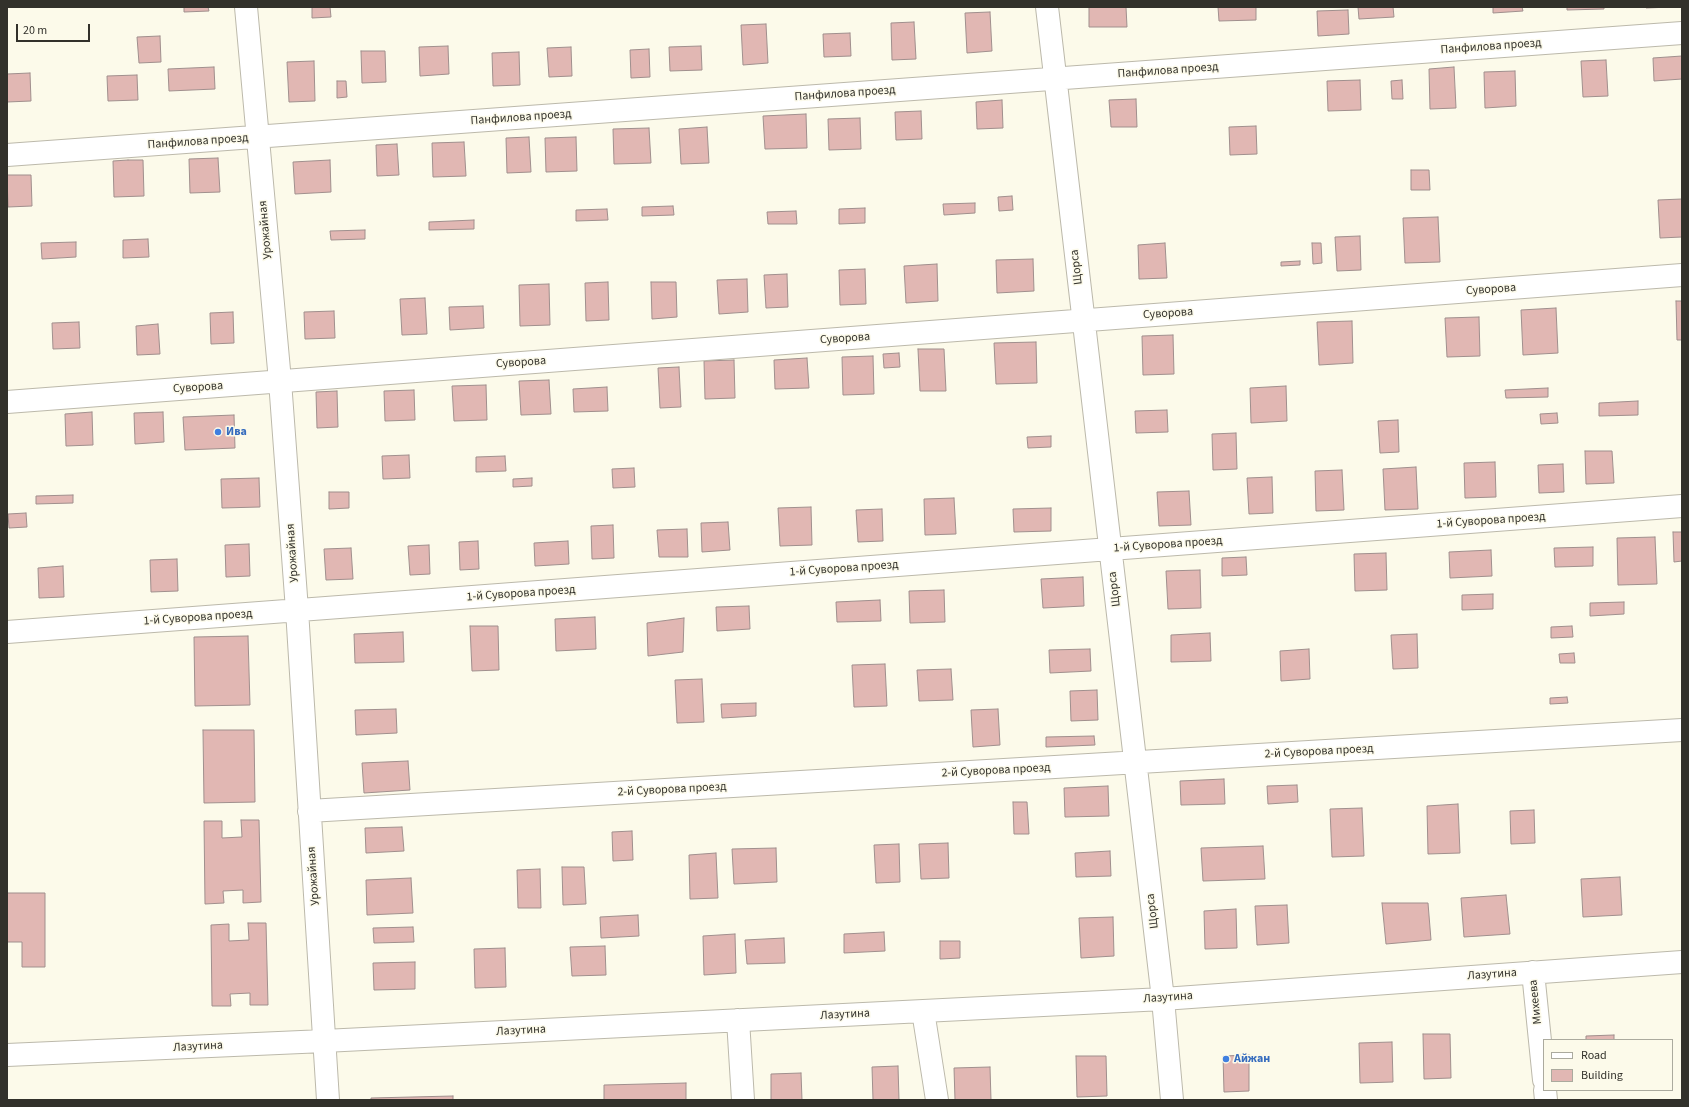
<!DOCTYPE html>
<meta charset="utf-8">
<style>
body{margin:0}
#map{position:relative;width:1689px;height:1107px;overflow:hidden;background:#fcfaea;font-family:"Source Sans 3",sans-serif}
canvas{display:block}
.frame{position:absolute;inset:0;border:8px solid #32312b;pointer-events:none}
.legend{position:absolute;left:1543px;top:1039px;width:130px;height:52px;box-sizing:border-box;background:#fcfaea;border:1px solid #abaa9e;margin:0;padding:5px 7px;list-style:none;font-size:12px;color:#32312b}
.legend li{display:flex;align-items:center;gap:8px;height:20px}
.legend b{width:20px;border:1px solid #abaa9e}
.scale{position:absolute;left:16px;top:24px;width:74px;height:18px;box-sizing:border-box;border:2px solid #32312b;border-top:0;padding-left:5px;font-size:12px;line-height:14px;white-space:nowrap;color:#32312b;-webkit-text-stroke:3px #fcfaea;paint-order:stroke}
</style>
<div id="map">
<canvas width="1689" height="1107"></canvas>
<div class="frame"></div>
<ul class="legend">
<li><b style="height:5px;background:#fff"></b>Road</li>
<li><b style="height:11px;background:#e1b7b3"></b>Building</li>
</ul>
<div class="scale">20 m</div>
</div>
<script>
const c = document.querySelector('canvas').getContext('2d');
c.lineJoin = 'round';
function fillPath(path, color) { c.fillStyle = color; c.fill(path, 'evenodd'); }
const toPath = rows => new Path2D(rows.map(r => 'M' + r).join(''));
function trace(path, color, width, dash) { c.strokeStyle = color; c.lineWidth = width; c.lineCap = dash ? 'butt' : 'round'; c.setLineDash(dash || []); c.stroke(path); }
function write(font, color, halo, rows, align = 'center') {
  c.font = font + ' "Source Sans 3",sans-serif'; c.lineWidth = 3; c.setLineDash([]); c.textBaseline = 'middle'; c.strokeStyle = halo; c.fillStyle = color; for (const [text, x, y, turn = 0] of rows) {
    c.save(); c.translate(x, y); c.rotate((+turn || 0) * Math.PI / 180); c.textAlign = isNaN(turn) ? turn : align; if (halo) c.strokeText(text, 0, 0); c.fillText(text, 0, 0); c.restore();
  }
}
const building = toPath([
 [184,7,208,7,209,11,184,12,184,7],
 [312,7,330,7,331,17,312,18,312,7],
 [1089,7,1126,7,1127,27,1089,27,1089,7],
 [1218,7,1256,7,1256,20,1219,21,1218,7],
 [1358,7,1393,7,1394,17,1359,19,1358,7],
 [1493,7,1522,7,1523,11,1493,13,1493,7],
 [1567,7,1604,7,1604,9,1567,10,1567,7],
 [1646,7,1671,7,1646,8,1646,7],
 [1348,10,1349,34,1318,36,1317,11,1348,10],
 [990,12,992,51,967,53,965,13,990,12],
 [914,22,916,59,892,60,891,23,914,22],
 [766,24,768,63,743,65,741,25,766,24],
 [850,33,851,56,824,57,823,34,850,33],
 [160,36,161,62,139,63,137,37,160,36],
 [448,46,449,74,420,76,419,47,448,46],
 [701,46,702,70,670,71,669,47,701,46],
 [571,47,572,76,549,77,547,48,571,47],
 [649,49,650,77,631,78,630,50,649,49],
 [361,51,385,51,386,82,362,83,361,51],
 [519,52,520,85,493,86,492,53,519,52],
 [1682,56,1682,79,1654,81,1653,58,1682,56],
 [1606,60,1608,96,1583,97,1581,61,1606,60],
 [314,61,315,101,289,102,287,62,314,61],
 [214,67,215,89,169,91,168,69,214,67],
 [1454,67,1456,108,1430,109,1429,69,1454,67],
 [1515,71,1516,106,1485,108,1484,72,1515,71],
 [30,73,31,101,7,102,7,74,30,73],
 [137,75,138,100,108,101,107,76,137,75],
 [1360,80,1361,110,1328,111,1327,81,1360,80],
 [1402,80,1403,99,1392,99,1391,81,1402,80],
 [337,81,346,81,347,97,337,98,337,81],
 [1136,99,1137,127,1111,127,1109,100,1136,99],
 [1002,100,1003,128,977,129,976,102,1002,100],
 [921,111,922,139,896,140,895,112,921,111],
 [806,114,807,148,765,149,763,116,806,114],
 [860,118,861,149,829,150,828,119,860,118],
 [1256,126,1257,154,1230,155,1229,127,1256,126],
 [707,127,709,163,681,164,679,129,707,127],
 [649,128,651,163,614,164,613,129,649,128],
 [529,137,531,172,507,173,506,138,529,137],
 [576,137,577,171,546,172,545,138,576,137],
 [464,142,466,176,433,177,432,143,464,142],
 [397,144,399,175,377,176,376,145,397,144],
 [218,158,220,192,190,193,189,159,218,158],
 [128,160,143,160,144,196,114,197,113,161,128,160],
 [330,160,331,192,295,194,293,162,330,160],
 [1411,170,1429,170,1430,190,1411,190,1411,170],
 [7,175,31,175,32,206,8,207,7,175],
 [1012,196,1013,210,999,211,998,197,1012,196],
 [1682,199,1682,237,1660,238,1658,200,1682,199],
 [975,203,975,213,944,215,943,204,975,203],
 [673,206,674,215,642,216,642,207,673,206],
 [865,208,865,223,839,224,839,209,865,208],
 [607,209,608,220,576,221,576,210,607,209],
 [796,211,797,224,768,224,767,212,796,211],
 [1438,217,1440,262,1405,263,1403,218,1438,217],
 [474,220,474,229,429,230,429,222,474,220],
 [365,230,365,239,331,240,330,231,365,230],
 [1360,236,1361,270,1337,271,1335,237,1360,236],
 [148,239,149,257,123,258,123,240,148,239],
 [76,242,76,257,42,259,41,243,76,242],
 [1165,243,1167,278,1139,279,1138,245,1165,243],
 [1312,243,1321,243,1322,263,1313,264,1312,243],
 [1033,259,1034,291,997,293,996,260,1033,259],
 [1300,261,1300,265,1281,266,1281,262,1300,261],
 [937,264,938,301,906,303,904,266,937,264],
 [865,269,866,304,840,305,839,270,865,269],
 [787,274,788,307,766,308,764,275,787,274],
 [747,279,748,312,719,314,717,280,747,279],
 [608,282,609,320,586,321,585,283,608,282],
 [651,282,676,282,677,317,652,319,651,282],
 [549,284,550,325,520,326,519,285,549,284],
 [425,298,427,334,402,335,400,299,425,298],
 [1676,301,1682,301,1682,340,1677,340,1676,301],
 [483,306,484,328,450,330,449,307,483,306],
 [1556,308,1558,353,1523,355,1521,310,1556,308],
 [334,311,335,338,305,339,304,312,334,311],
 [233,312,234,343,211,344,210,313,233,312],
 [1479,317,1480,356,1447,357,1445,318,1479,317],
 [1352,321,1353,363,1319,365,1317,322,1352,321],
 [79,322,80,348,53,349,52,323,79,322],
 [158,324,160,354,137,355,136,326,158,324],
 [1173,335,1174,374,1143,375,1142,336,1173,335],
 [1036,342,1037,383,996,384,994,343,1036,342],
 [918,349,944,349,946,391,920,391,918,349],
 [899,353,900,367,884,368,883,354,899,353],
 [873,356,874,394,843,395,842,357,873,356],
 [807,358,809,388,775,389,774,360,807,358],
 [734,360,735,398,705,399,704,361,734,360],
 [679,367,681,407,660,408,658,368,679,367],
 [549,380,551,414,521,415,519,381,549,380],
 [486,385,487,420,454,421,452,386,486,385],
 [1286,386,1287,421,1251,423,1250,388,1286,386],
 [607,387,608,411,574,412,573,389,607,387],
 [1548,388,1548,397,1506,398,1505,390,1548,388],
 [414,390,415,420,385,421,384,391,414,390],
 [337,391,338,427,317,428,316,392,337,391],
 [1638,401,1638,415,1599,416,1599,403,1638,401],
 [1167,410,1168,432,1136,433,1135,411,1167,410],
 [92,412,93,445,66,446,65,414,92,412],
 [163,412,164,442,135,444,134,413,163,412],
 [1557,413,1558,423,1541,424,1540,414,1557,413],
 [234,415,235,448,185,450,183,417,234,415],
 [1398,420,1399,452,1380,453,1378,421,1398,420],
 [1236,433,1237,469,1213,470,1212,434,1236,433],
 [1051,436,1051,447,1028,448,1027,437,1051,436],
 [1585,451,1612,451,1614,483,1586,484,1585,451],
 [409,455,410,478,383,479,382,456,409,455],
 [505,456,506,471,476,472,476,457,505,456],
 [1495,462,1496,497,1465,498,1464,463,1495,462],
 [1563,464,1564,492,1539,493,1538,465,1563,464],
 [1416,467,1418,509,1385,510,1383,469,1416,467],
 [634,468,635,487,613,488,612,469,634,468],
 [1342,470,1344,510,1316,511,1315,471,1342,470],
 [1272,477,1273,513,1249,514,1247,478,1272,477],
 [259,478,260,507,222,508,221,479,259,478],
 [532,478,532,486,513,487,513,479,532,478],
 [1189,491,1191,525,1159,526,1157,492,1189,491],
 [329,492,349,492,349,508,329,509,329,492],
 [73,495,73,503,36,504,36,496,73,495],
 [954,498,956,534,925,535,924,499,954,498],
 [811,507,812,545,780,546,778,508,811,507],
 [1051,508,1051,531,1014,532,1013,509,1051,508],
 [882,509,883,541,858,542,856,510,882,509],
 [26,513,27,527,9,528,8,514,26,513],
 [728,522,730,550,702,552,701,523,728,522],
 [613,525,614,558,592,559,591,526,613,525],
 [687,529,688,557,659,557,657,530,687,529],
 [1673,532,1682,532,1682,561,1674,562,1673,532],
 [1655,537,1657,584,1618,585,1617,538,1655,537],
 [478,541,479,569,460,570,459,542,478,541],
 [568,541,569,564,535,566,534,543,568,541],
 [249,544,250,576,226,577,225,545,249,544],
 [429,545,430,574,410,575,408,546,429,545],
 [1593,547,1593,566,1555,567,1554,548,1593,547],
 [351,548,353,579,326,580,324,549,351,548],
 [1491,550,1492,576,1450,578,1449,552,1491,550],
 [1386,553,1387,590,1355,591,1354,554,1386,553],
 [1246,557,1247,575,1222,576,1222,558,1246,557],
 [177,559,178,591,151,592,150,560,177,559],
 [63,566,64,597,39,598,38,568,63,566],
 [1200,570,1201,608,1168,609,1166,571,1200,570],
 [1083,577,1084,606,1043,608,1041,579,1083,577],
 [944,590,945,622,910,623,909,591,944,590],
 [1493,594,1493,609,1462,610,1462,595,1493,594],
 [880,600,881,621,837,622,836,602,880,600],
 [1624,602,1624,614,1590,616,1590,603,1624,602],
 [749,606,750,629,717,631,716,607,749,606],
 [595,617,596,649,556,651,555,619,595,617],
 [684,618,683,652,648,656,647,623,684,618],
 [470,626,498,626,499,670,472,671,470,626],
 [1572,626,1573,637,1551,638,1551,627,1572,626],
 [403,632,404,662,355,663,354,634,403,632],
 [1210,633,1211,661,1171,662,1171,635,1210,633],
 [1417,634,1418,668,1393,669,1391,635,1417,634],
 [248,636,250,705,195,706,194,637,248,636],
 [1090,649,1091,671,1050,673,1049,650,1090,649],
 [1309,649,1310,679,1281,681,1280,651,1309,649],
 [1574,653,1575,663,1560,663,1559,654,1574,653],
 [885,664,887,706,854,707,852,665,885,664],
 [951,669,953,700,919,701,917,670,951,669],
 [702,679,704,722,677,723,675,680,702,679],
 [1097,690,1098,720,1071,721,1070,691,1097,690],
 [1567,697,1568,703,1550,704,1550,698,1567,697],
 [756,703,756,716,722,718,721,704,756,703],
 [396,709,397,733,356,735,355,710,396,709],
 [998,709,1000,745,973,747,971,710,998,709],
 [203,730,254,730,255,802,204,803,203,730],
 [1094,736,1095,745,1046,747,1046,737,1094,736],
 [408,761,410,790,364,793,362,763,408,761],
 [1224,779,1225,804,1181,805,1180,781,1224,779],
 [1297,785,1298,802,1268,804,1267,786,1297,785],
 [1108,786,1109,816,1065,817,1064,788,1108,786],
 [1013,802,1027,802,1029,834,1014,834,1013,802],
 [1458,804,1460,853,1428,854,1427,806,1458,804],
 [1362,808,1364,856,1332,857,1330,809,1362,808],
 [1534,810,1535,843,1511,844,1510,811,1534,810],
 [241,820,259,820,261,902,243,903,243,890,223,891,224,903,205,904,204,821,222,821,222,838,242,837,241,820],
 [402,827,404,851,366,853,365,828,402,827],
 [632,831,633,860,613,861,612,832,632,831],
 [948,843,949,878,921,879,919,844,948,843],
 [899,844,900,882,876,883,874,845,899,844],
 [1263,846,1265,879,1203,881,1201,848,1263,846],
 [776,848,777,882,734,884,732,849,776,848],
 [1110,851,1111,876,1076,877,1075,853,1110,851],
 [716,853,718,898,690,899,689,855,716,853],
 [562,867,584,867,586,904,563,905,562,867],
 [540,869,541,908,518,908,517,870,540,869],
 [1620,877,1622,915,1583,917,1581,879,1620,877],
 [411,878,413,913,367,915,366,880,411,878],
 [7,893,45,893,45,967,22,967,22,942,7,942,7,893],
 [1506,895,1510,934,1464,937,1461,898,1506,895],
 [1382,903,1428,903,1431,940,1386,944,1382,903],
 [1287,905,1289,943,1257,945,1255,906,1287,905],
 [1236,909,1237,948,1205,949,1204,911,1236,909],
 [638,915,639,936,601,938,600,917,638,915],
 [1113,917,1114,956,1081,958,1079,918,1113,917],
 [248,923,266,923,268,1005,250,1005,250,993,230,994,231,1006,212,1006,211,925,229,924,229,941,249,940,248,923],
 [413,927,414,942,374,943,373,928,413,927],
 [884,932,885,951,844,953,844,934,884,932],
 [735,934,736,973,704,975,703,936,735,934],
 [784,938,785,963,747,964,745,940,784,938],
 [940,941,960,941,960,958,940,959,940,941],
 [605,946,606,975,572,976,570,947,605,946],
 [505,948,506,987,475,988,474,949,505,948],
 [415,962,415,989,374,990,373,963,415,962],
 [1423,1034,1450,1034,1451,1078,1424,1079,1423,1034],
 [1614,1035,1614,1040,1586,1040,1586,1036,1614,1035],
 [1392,1042,1393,1082,1360,1083,1359,1043,1392,1042],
 [1249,1055,1249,1091,1224,1092,1223,1056,1249,1055],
 [1076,1056,1106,1056,1107,1096,1077,1097,1076,1056],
 [898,1066,899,1100,873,1100,872,1067,898,1066],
 [990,1067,991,1100,955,1100,954,1068,990,1067],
 [801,1073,802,1100,771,1100,771,1074,801,1073],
 [686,1083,686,1100,604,1100,604,1085,686,1083],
 [453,1096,453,1100,371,1100,371,1098,453,1096]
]);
fillPath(building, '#e1b7b3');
trace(building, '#a08f8d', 1);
const minor = toPath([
 [246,7,280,381,297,610,328,1100],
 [1047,7,1163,999,1172,1100],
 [7,155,1682,33],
 [7,402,1682,275],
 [7,632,1682,506],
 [309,811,1682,730],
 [1533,972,1544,1080],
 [923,1011,937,1100],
 [738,1020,743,1100],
 [7,1055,324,1041,1163,999,1682,962],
 [1545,1090,1546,1100]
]);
trace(minor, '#bcb9ab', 24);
trace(minor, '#fff', 22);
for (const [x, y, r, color] of [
 [218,432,4,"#3f7fe0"],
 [1226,1059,4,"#3f7fe0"]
]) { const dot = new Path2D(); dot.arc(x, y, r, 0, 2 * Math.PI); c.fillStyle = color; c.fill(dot); trace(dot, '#fcfaea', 1.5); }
write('12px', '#32312b', '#fcfaea', [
 ["Панфилова проезд",1491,47,-4],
 ["Панфилова проезд",1168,71,-4],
 ["Панфилова проезд",845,94,-4],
 ["Панфилова проезд",521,118,-4],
 ["Панфилова проезд",198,142,-4],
 ["Урожайная",266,230,-95],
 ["Щорса",1077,267,-97],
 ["Суворова",1491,290,-4],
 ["Суворова",1168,314,-4],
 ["Суворова",845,339,-4],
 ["Суворова",521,363,-4],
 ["Суворова",198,388,-4],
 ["1-й Суворова проезд",1491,521,-4],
 ["1-й Суворова проезд",1168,545,-4],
 ["Урожайная",293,553,-94],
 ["1-й Суворова проезд",844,569,-4],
 ["Щорса",1115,589,-97],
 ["1-й Суворова проезд",521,594,-4],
 ["1-й Суворова проезд",198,618,-4],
 ["2-й Суворова проезд",1319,752,-3],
 ["2-й Суворова проезд",996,771,-3],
 ["2-й Суворова проезд",672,790,-3],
 ["Урожайная",314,876,-94],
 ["Щорса",1153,911,-97],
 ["Лазутина",1492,975,-4],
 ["Лазутина",1168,998,-4],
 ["Михеева",1536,1002,-96],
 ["Лазутина",845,1015,-3],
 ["Лазутина",521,1031,-3],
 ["Лазутина",198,1047,-3]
]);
write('bold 12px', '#366cbe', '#fcfaea', [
 ["Ива",226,432],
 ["Айжан",1234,1059]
], 'left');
</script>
